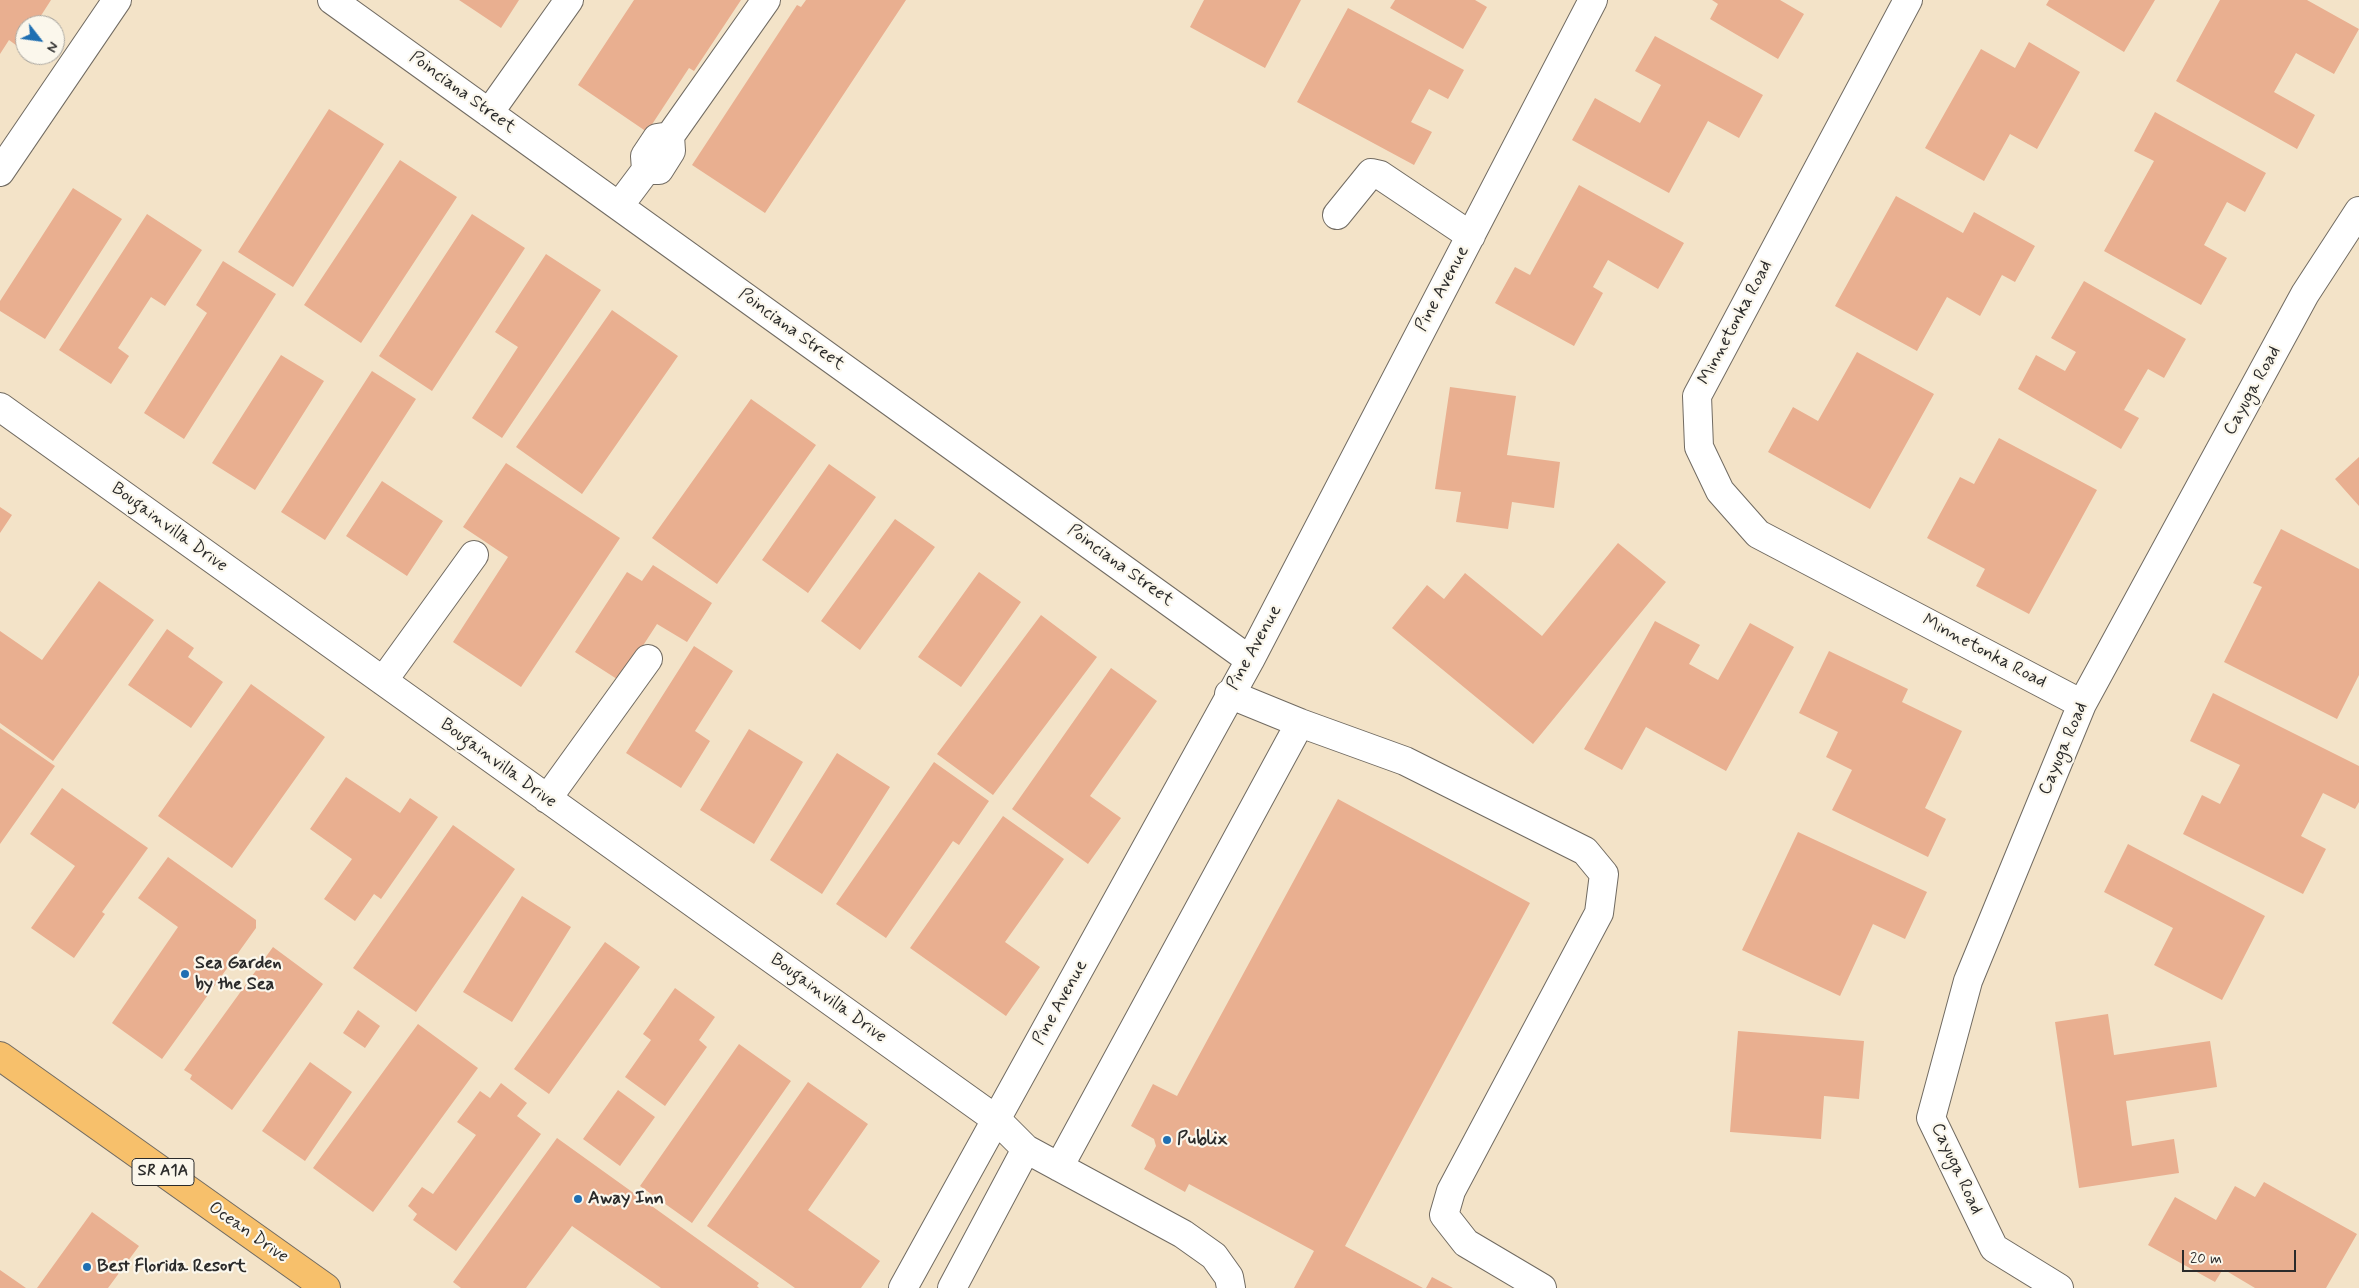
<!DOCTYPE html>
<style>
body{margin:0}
#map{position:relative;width:2359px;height:1288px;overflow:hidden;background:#f3e3c8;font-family:Mynerve,sans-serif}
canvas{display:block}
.north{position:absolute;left:15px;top:15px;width:50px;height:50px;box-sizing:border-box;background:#fbf7ec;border:1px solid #a8a59f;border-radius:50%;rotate:120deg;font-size:14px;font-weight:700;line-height:20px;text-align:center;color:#2b2b2b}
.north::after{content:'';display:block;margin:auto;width:18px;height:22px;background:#1f6fb2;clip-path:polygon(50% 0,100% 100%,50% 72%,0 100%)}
.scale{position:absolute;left:2182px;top:1250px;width:114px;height:22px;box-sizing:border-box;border:2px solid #2b2b2b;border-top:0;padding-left:6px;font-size:15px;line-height:18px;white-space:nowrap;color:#2b2b2b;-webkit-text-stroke:4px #fbf7ec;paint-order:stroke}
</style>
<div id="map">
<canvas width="2359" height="1288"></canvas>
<div class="north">N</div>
<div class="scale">20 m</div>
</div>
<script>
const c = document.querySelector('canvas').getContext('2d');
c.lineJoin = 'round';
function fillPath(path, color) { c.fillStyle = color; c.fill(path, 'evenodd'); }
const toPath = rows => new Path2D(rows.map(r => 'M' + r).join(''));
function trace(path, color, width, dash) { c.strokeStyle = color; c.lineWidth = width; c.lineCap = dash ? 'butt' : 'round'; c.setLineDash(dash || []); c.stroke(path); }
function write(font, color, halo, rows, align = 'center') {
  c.font = font + ' Mynerve,sans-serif'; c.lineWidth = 4.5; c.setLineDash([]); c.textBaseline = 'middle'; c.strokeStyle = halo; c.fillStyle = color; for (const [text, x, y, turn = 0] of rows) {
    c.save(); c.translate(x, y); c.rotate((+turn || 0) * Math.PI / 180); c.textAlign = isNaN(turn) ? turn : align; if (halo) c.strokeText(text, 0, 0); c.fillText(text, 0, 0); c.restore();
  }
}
fillPath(toPath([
 [0,0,51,0,35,25,25,25,25,40,20,48,9,40,0,54],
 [459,0,519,0,501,28],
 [634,0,741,0,694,71,689,68,647,132,578,85],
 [806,0,906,0,765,213,692,165,797,5,801,7],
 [1204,0,1301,0,1265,68,1190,27],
 [1395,0,1475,0,1487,7,1463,49,1390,8],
 [1712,0,1780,0,1804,14,1778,59,1710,19,1718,4],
 [2049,0,2155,0,2124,52,2046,5],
 [2220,0,2307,0,2359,29,2334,74,2296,53,2274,92,2315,115,2297,149,2176,81],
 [1348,8,1464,70,1448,99,1429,89,1411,122,1432,132,1414,165,1297,102],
 [1655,36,1763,95,1739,138,1708,121,1669,193,1572,140,1595,98,1640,123,1661,85,1635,71],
 [2029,42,2080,72,2037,149,2010,134,1984,181,1925,148,1981,49,2015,68],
 [329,109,384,144,293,287,238,252],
 [2155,112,2266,173,2245,212,2227,202,2204,245,2227,258,2201,305,2104,251,2154,161,2134,151],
 [400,160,457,197,361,343,304,305],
 [1579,185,1684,243,1658,289,1608,260,1593,287,1603,293,1574,346,1495,303,1515,267,1530,275],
 [73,188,122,219,45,339,0,311,0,301],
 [1896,196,1963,233,1974,212,2035,246,2015,282,2002,275,1980,316,1947,297,1917,351,1835,306],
 [147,214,202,250,165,306,151,297,118,348,129,356,111,384,59,350],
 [472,214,525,248,432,391,379,356],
 [546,254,601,290,502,438,472,418,518,347,495,332],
 [223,261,276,294,184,439,144,413,207,313,196,305],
 [2084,281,2186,339,2164,378,2148,369,2124,410,2139,418,2121,449,2018,389,2036,355,2065,371,2076,352,2051,338],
 [612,310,678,356,582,494,516,447],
 [1857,352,1934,394,1870,509,1768,452,1793,407,1818,421],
 [281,355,324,381,255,490,212,463],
 [372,371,416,399,325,540,281,512],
 [1450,387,1516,396,1507,455,1560,462,1554,508,1512,502,1508,529,1456,522,1461,492,1435,489],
 [751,399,816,445,717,584,652,538],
 [1999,438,2097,490,2029,614,1976,586,1985,569,1927,538,1960,477,1974,484],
 [2359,457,2359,506,2335,479],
 [506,463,620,538,521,687,453,642,508,557,463,527],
 [829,464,876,497,808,593,762,560],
 [382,481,443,521,407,576,346,536],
 [0,507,12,515,0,533],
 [895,519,935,547,860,650,821,621],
 [2281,529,2359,569,2359,675,2337,719,2224,662,2262,587,2253,583],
 [1618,543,1666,582,1533,744,1392,628,1427,585,1444,599,1465,573,1542,636],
 [653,565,712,603,687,642,657,624,620,681,575,652,627,572,642,581],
 [979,572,1021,602,961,687,918,657],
 [99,581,154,620,53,761,0,723,0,631,42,660],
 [1041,615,1097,657,993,795,937,754],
 [1655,621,1700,645,1689,664,1718,680,1750,623,1794,647,1726,771,1646,727,1622,770,1584,749],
 [167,629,194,648,188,657,223,682,191,728,128,685],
 [694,646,733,671,695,731,710,741,681,788,626,753],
 [1829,651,1908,689,1902,702,1962,731,1925,808,1946,819,1928,857,1832,810,1852,770,1826,757,1838,732,1799,713],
 [1111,668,1157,701,1090,796,1121,818,1088,864,1012,809],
 [251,684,325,737,232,868,158,816],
 [2213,693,2359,766,2359,802,2355,809,2323,793,2301,836,2326,849,2303,894,2183,834,2202,795,2220,804,2240,765,2190,741],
 [0,728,55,766,0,844],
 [749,729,803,762,754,844,700,810],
 [837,753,890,787,822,894,770,860],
 [934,762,989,801,959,845,953,841,886,938,836,904],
 [346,777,400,813,410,798,438,817,381,899,374,894,355,921,324,899,352,859,310,829],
 [62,788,148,848,102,912,105,914,74,958,31,928,75,866,30,834],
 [1338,799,1530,903,1345,1246,1423,1288,1294,1288,1314,1251,1189,1184,1185,1192,1144,1169,1156,1146,1154,1139,1131,1126,1153,1084,1177,1096],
 [1003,816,1064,859,1005,942,1040,967,1006,1016,910,948],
 [453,825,515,869,416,1012,353,968],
 [1798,832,1927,892,1905,939,1873,924,1840,996,1742,950],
 [2128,844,2265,916,2222,1000,2154,965,2173,928,2104,892],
 [168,857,256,920,256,928,162,1059,112,1023,178,927,138,898],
 [522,896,571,927,512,1022,463,992],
 [605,942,640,967,549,1094,514,1069],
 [273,947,323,984,232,1110,190,1079,192,1075,184,1070],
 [675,988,715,1017,699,1040,707,1047,665,1106,625,1077,651,1040,643,1034],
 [358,1010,380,1026,365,1048,343,1033],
 [2108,1014,2114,1055,2210,1041,2217,1087,2126,1101,2132,1146,2174,1139,2179,1173,2079,1188,2055,1022],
 [418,1024,478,1068,373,1212,313,1168],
 [1738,1031,1864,1041,1859,1099,1824,1096,1821,1139,1730,1132],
 [739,1044,791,1081,692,1223,640,1186],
 [310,1062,352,1092,305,1161,262,1131],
 [808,1082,868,1124,808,1210,880,1261,861,1288,795,1288,707,1226],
 [501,1083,527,1103,517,1116,541,1134,456,1251,413,1220,417,1214,408,1206,422,1187,433,1194,476,1135,457,1122,480,1091,490,1098],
 [618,1090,655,1117,620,1166,583,1139],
 [557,1138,759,1283,757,1286,759,1288,661,1288,572,1226,526,1288,461,1288,453,1282],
 [2264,1182,2357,1234,2326,1288,2255,1288,2223,1269,2215,1282,2148,1245,2175,1197,2216,1220,2235,1186,2255,1197],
 [92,1212,139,1246,108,1288,37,1288],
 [0,1270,26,1288,0,1288],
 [1432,1277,1453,1288,1426,1288]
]), '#e9af90');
const minor = toPath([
 [332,0,1250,660],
 [1908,0,1697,396,1699,447,1720,491,1758,534,2082,704],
 [489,113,569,0],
 [670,136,766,0],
 [0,172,117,0],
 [619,206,646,170,645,156,657,138,670,136,671,151,659,170,646,170],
 [1337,215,1371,173,1380,175,1471,236],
 [0,407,997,1120,1026,1149,1183,1234,1214,1256,1229,1277,1231,1288],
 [383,681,474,555],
 [1229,694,1300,723,1405,761,1585,851,1604,874,1599,913,1451,1191,1444,1215,1466,1243,1542,1288],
 [547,799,648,659],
 [1059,1167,1300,723],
 [903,1288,1250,660,1593,0],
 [952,1288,1026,1149],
 [2059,1288,1994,1248,1931,1118,1968,981,2082,704,2305,294,2359,211]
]);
const major = toPath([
 [0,1056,326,1288]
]);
trace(minor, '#716b62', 30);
trace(major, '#716b62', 30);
trace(minor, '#fff', 28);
trace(major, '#f7c06b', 28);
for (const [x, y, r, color] of [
 [185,974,5,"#1f6fb2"],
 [1167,1140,5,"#1f6fb2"],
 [578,1199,5,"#1f6fb2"],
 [87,1267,5,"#1f6fb2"]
]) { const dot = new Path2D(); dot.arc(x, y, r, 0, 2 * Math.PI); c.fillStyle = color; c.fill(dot); trace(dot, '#fbf7ec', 2); }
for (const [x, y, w] of [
 [163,1172,62]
]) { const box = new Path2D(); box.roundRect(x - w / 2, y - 13.5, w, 27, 4); c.fillStyle = '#fbf7ec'; c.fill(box); trace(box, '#2b2b2b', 1); }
write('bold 16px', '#2b2b2b', null, [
 ["SR A1A",163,1172]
]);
write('18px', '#2b2b2b', '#fbf7ec', [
 ["Poinciana Street",462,93,36],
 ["Pine Avenue",1443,289,-62],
 ["Minnetonka Road",1736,323,-62],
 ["Poinciana Street",791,330,36],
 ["Cayuga Road",2253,391,-61],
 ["Bougainvilla Drive",169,528,36],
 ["Poinciana Street",1120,566,36],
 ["Pine Avenue",1255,648,-61],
 ["Minnetonka Road",1984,652,28],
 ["Cayuga Road",2064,749,-67],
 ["Bougainvilla Drive",498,764,36],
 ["Bougainvilla Drive",828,999,36],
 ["Pine Avenue",1061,1003,-61],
 ["Cayuga Road",1956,1169,65],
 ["Ocean Drive",248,1233,35]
]);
write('bold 18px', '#2b2b2b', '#fbf7ec', [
 ["Sea Garden",195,964],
 ["by the Sea",195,985],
 ["Publix",1177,1140],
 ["Away Inn",588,1199],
 ["Best Florida Resort",97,1267]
], 'left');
</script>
